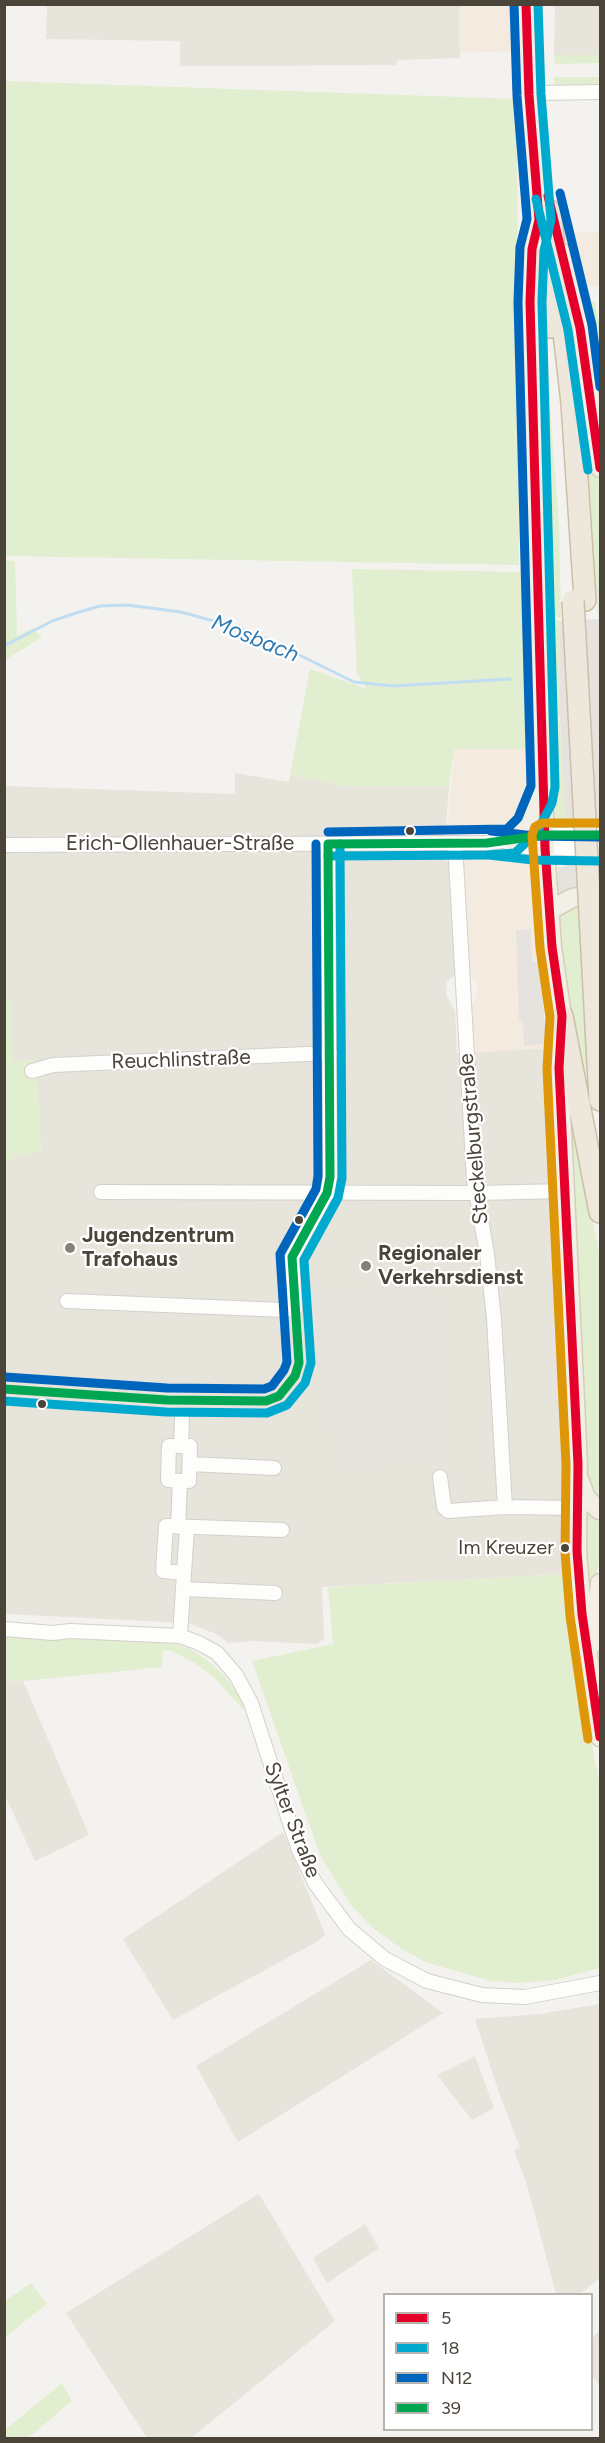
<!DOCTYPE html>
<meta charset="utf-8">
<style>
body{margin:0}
#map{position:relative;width:605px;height:2443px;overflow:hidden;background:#f4f2ee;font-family:Figtree,sans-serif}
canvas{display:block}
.frame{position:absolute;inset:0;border:6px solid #4b4439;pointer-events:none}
.legend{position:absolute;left:383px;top:2293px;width:210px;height:138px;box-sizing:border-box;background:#fff;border:2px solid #b7b4b0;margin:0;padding:8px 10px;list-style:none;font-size:18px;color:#4b4439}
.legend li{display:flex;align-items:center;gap:12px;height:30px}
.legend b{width:30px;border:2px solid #b7b4b0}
</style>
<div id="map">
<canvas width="605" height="2443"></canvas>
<div class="frame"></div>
<ul class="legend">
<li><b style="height:8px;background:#e4002b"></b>5</li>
<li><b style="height:8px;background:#00a9ce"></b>18</li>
<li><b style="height:8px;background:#0065bd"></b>N12</li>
<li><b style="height:8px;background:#00a651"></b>39</li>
</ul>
</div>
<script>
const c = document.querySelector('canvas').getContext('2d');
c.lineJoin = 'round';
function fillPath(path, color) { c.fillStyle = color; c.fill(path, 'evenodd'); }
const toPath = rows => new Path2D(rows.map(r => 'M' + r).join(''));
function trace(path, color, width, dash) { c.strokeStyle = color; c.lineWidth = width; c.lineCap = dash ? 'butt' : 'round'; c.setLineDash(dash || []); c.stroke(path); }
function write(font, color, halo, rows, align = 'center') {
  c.font = font + ' Figtree,sans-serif'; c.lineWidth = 4.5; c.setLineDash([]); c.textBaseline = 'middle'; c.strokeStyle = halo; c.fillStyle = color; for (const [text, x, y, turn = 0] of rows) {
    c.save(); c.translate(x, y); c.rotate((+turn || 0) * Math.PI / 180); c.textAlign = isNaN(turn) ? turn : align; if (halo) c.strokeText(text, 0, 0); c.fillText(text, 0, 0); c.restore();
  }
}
fillPath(toPath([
 [47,5,459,5,460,58,399,60,395,65,180,66,180,41,46,39],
 [555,5,600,5,600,55,554,55],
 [235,773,289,782,290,775,345,786,449,786,444,855,449,864,458,972,447,982,446,994,455,1011,457,1053,547,1048,566,1574,322,1587,324,1639,316,1644,252,1641,229,1643,216,1634,188,1623,5,1614,4,786,235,794],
 [4,1680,23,1681,89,1835,35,1861,5,1795],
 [283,1832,325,1934,320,1940,173,2020,123,1939],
 [371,1960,443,2013,238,2142,196,2066],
 [600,2004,600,2278,580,2294,556,2294,527,2185,514,2150,520,2148,499,2093,475,2019,539,2014],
 [475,2056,494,2108,472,2120,437,2075],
 [259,2194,335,2321,191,2438,147,2438,66,2313],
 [365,2224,379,2248,327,2283,313,2258],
 [600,2331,600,2386,592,2376,592,2338]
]), '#e7e4dc');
fillPath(toPath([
 [459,5,519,5,520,51,460,53],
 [600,231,600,286,585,287,574,233],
 [454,749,526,749,528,809,521,823,502,831,447,831],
 [504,857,522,859,534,868,536,929,547,1048,471,1053,472,1006,478,990,475,980,466,971,463,858]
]), '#f3ebdf');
fillPath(toPath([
 [554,55,600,55,600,63,555,64],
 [554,77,600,77,600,89,554,88],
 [5,81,517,99,519,565,5,556],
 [537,290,547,364,559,526,561,619,546,610],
 [592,301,595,302,600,327,600,379,590,307],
 [576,345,593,437,600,493,600,614,598,615],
 [5,560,15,561,17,636,32,628,42,637,5,660],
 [352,569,523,572,528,687,525,706,526,749,454,749,449,786,345,786,290,775,310,669,367,689,357,673],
 [546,613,559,621,560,717,549,717],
 [560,721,565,821,572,821,572,826,562,827,555,819,548,727,553,722],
 [578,905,594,1145,569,1015,558,926,562,911],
 [4,1000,11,1000,13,1061,36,1060,42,1151,15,1157,5,1166],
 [567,1087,600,1258,600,1500,592,1493,586,1472],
 [583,1515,600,1515,600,1560,593,1585,588,1612],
 [566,1574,571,1576,584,1706,600,1785,600,1968,555,1980,518,1983,491,1981,425,1962,399,1947,373,1928,350,1904,320,1855,252,1661,333,1644,328,1587],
 [4,1637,153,1641,179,1645,194,1651,212,1664,227,1679,240,1697,245,1708,242,1708,213,1676,193,1662,172,1651,163,1650,162,1667,23,1681,5,1680],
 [31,2283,47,2304,5,2337,5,2301],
 [62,2383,72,2401,28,2438,5,2438,5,2430]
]), '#e1eecf');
fillPath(toPath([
 [600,619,600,820,565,821,560,717,559,621],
 [600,860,600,892,558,893,558,867,565,867,564,861],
 [531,929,532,961,539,963,547,1044,524,1046,523,1022,519,1020,516,930],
 [430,1272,442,1441,435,1457,338,1469,336,1431,318,1371,314,1292,386,1288,394,1276],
 [200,1451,232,1453,232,1460,200,1458]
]), '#e6e3df');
trace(toPath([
 [4,646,52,621,76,613,100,606,127,605,181,612,239,628,263,637,354,682,393,686,510,679]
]), '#c0ddf1', 3);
const minor = toPath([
 [539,93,600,92],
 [455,843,474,1180,487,1254,494,1319,505,1507],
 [510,844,533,848,600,849],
 [4,845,487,843,544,835,600,835],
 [32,1071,53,1065,330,1053],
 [101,1192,476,1193,565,1191],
 [67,1301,284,1310,295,1309,292,1257,327,1193,330,1177,328,844],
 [181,1446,182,1419],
 [190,1464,274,1468],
 [440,1477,444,1507,448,1511,505,1507,578,1508],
 [178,1527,180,1481,189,1481,190,1446,169,1446,168,1480,180,1481],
 [184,1573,187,1528],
 [183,1589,275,1593],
 [4,1629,53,1633,70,1631,180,1636,199,1643,217,1653,236,1675,251,1703,288,1817,299,1850,315,1883,349,1929,385,1959,427,1981,482,1995,525,1997,600,1983],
 [180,1636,184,1573,163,1571,166,1526,282,1530]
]);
const major = toPath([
 [526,4,529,95,539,220,532,249,530,302,545,848,552,947,562,1016,559,1068,578,1465,577,1551,582,1614,600,1737],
 [562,253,580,328,600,468],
 [512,841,528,825,541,797],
 [549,911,572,898,587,895,600,896],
 [580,1481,586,1498,599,1510],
 [593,1644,600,1583]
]);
const highway = toPath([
 [550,211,572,403,585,600],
 [542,256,550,327],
 [590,914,600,1100],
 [562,1016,600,1212]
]);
trace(minor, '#d2d0cb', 16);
trace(major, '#d6cebb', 21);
trace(highway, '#ccbfa9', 24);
trace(minor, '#fdfdfc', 14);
trace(major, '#f2efe6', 18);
trace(highway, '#ede8db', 21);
const highwayBridge = toPath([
 [573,601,590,914]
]);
trace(highwayBridge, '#ccbfa9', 24, []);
trace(highwayBridge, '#ede8db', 21);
trace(toPath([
 [526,4,529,95,539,220,532,249,530,302,545,848,552,947,562,1016,559,1068,578,1465,577,1551,582,1614,600,1737],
 [548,196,580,328,600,468]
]), '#e4002b', 9);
trace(toPath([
 [536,199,568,330,588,470],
 [489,855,533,860,600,861],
 [328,856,487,855,515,853,537,832,552,803,555,787,542,302,544,251,551,220,541,94,538,4],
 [4,1401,166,1412,267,1413,287,1405,305,1383,311,1363,304,1260,338,1198,342,1178,340,844]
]), '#00a9ce', 9);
trace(toPath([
 [560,193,592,325,600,387],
 [491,831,534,836,600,837],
 [328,832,507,829,518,818,531,786,518,302,520,247,527,219,517,96,514,4],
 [5,1377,167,1388,264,1389,272,1386,284,1370,287,1362,280,1254,316,1189,318,1176,316,844]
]), '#0065bd', 9);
trace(toPath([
 [328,844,487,843,544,835,600,835],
 [4,1389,167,1400,266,1401,279,1396,295,1376,299,1363,292,1257,327,1193,330,1177,328,844]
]), '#00a651', 9);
trace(toPath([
 [588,1739,570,1616,565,1552,566,1465,547,1069,550,1017,540,948,532,835,535,827,542,823,600,823]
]), '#dd9709', 9);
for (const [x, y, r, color] of [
 [410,831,5,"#4b4439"],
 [299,1220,5,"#4b4439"],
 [70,1248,6,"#868178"],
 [366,1266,6,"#868178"],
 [42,1404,5,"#4b4439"],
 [565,1548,5,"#4b4439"]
]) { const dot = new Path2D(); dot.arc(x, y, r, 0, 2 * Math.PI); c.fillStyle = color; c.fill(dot); trace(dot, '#fff', 2); }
write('20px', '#4b4439', '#fff', [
 ["Im Kreuzer",554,1548]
], 'right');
write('21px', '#4b4439', '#fff', [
 ["Erich-Ollenhauer-Straße",180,844],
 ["Reuchlinstraße",181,1060,-2],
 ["Steckelburgstraße",474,1139,-95],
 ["Sylter Straße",292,1820,69]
]);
write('bold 21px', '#4b4439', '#fff', [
 ["Jugendzentrum",82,1236],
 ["Trafohaus",82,1260],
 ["Regionaler",378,1254],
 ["Verkehrsdienst",378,1278]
], 'left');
write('italic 22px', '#2e7ab2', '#fff', [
 ["Mosbach",255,639,22]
]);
</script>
